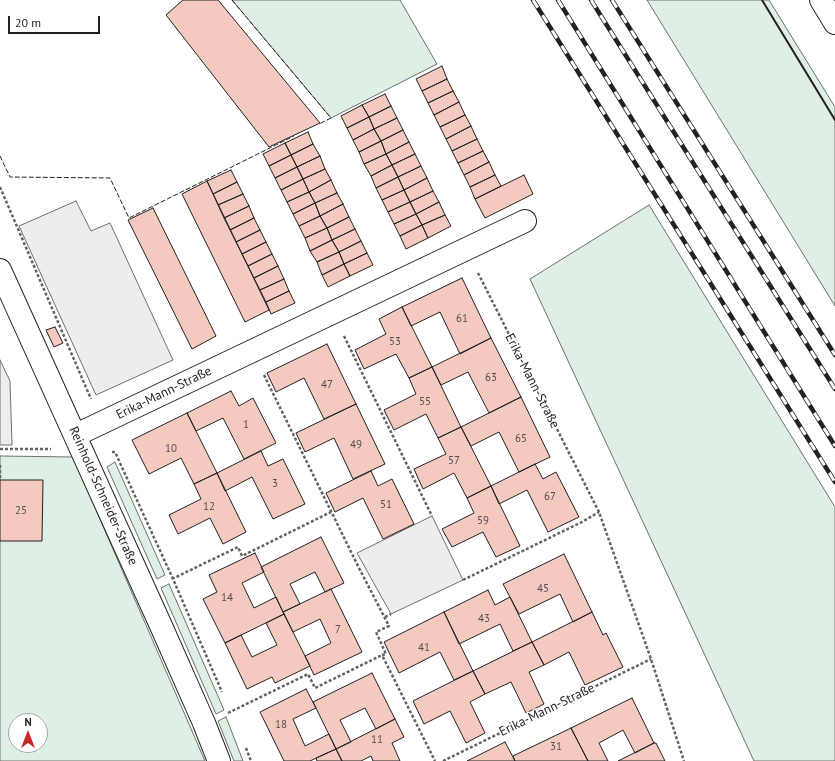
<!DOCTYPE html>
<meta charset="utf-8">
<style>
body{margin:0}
#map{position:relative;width:835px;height:761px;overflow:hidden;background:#fff;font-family:"PT Sans",sans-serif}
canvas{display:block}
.north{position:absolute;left:8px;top:713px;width:40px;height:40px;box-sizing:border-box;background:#fff;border:1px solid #a7a7a7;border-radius:50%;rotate:0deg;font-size:11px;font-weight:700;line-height:16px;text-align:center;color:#222}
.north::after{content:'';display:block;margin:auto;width:14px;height:18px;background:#c62828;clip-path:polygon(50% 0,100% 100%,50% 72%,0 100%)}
.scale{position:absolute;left:8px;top:16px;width:92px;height:18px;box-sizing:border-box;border:2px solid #222;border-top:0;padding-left:5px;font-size:12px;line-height:14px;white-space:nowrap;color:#222;-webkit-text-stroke:3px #fff;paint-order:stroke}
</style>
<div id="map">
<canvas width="835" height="761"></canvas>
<div class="north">N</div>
<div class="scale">20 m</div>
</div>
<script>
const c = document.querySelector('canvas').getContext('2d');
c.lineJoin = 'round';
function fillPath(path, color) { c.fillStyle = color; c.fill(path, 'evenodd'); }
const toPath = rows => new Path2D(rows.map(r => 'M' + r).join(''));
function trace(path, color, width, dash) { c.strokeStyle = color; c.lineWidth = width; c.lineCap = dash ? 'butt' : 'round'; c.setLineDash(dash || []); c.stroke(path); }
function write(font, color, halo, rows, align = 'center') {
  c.font = font + ' "PT Sans",sans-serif'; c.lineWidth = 3; c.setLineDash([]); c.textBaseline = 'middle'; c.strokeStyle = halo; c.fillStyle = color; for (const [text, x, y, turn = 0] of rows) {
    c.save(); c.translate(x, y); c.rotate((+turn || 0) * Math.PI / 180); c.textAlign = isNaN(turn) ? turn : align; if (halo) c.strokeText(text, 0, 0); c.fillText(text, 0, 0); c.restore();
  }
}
const green = toPath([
 [232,0,400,0,437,64,331,118,232,0],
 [647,0,769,0,835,107,835,306,647,0],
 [649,205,835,507,835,761,754,761,530,279,649,205],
 [0,456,73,457,205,761,0,761,0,456],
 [16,721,40,721,40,745,16,745,16,721],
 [115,462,165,575,157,579,107,467,115,462],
 [169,584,224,710,216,714,161,588,169,584],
 [226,717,243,761,234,761,218,721,226,717]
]);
fillPath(green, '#e0efe3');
trace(green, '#6f6f6f', 1);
const parking = toPath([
 [76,201,91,231,110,223,173,360,96,395,19,226,76,201],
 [0,360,10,381,12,445,0,445,0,360],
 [432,516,463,580,391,614,357,553,432,516]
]);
fillPath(parking, '#ededed');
trace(parking, '#6f6f6f', 1);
const building = toPath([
 [183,0,218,0,320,123,269,147,166,15,183,0],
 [442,66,447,79,422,91,416,79,442,66],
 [447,79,453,91,428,103,422,91,447,79],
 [453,91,459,102,434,115,428,103,453,91],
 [385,94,391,106,369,117,362,105,385,94],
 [459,102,465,115,440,127,434,115,459,102],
 [362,105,369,117,347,128,341,116,362,105],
 [391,106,397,118,374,129,369,117,391,106],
 [465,115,471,126,446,139,440,127,465,115],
 [369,117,374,129,353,140,347,128,369,117],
 [397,118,403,130,381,141,374,129,397,118],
 [471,126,477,139,452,151,446,139,471,126],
 [374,129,381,141,359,152,353,140,374,129],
 [403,130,409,142,386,154,381,141,403,130],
 [308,132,313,144,291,155,285,143,308,132],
 [477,139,483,151,458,163,452,151,477,139],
 [381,141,386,154,364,164,359,152,381,141],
 [409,142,415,154,392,165,386,154,409,142],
 [285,143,291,155,269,166,263,154,285,143],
 [313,144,320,156,297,167,291,155,313,144],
 [483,151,489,162,464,175,458,163,483,151],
 [386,154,392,165,371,176,364,164,386,154],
 [415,154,421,166,398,177,392,165,415,154],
 [291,155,297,167,275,178,269,166,291,155],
 [320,156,325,169,303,179,297,167,320,156],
 [489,162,495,175,470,187,464,175,489,162],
 [392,165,398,177,376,188,371,176,392,165],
 [421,166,427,178,404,190,398,177,421,166],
 [297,167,303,179,281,190,275,178,297,167],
 [325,169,331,180,309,192,303,179,325,169],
 [231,170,237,182,213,194,207,181,231,170],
 [495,175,501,186,475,199,470,187,495,175],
 [524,175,533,194,485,218,475,199,524,175],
 [398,177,404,190,382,200,376,188,398,177],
 [427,178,433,191,410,202,404,190,427,178],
 [303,179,309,192,287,202,281,190,303,179],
 [331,180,337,193,315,203,309,192,331,180],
 [207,181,269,310,245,322,182,194,207,181],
 [237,182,243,194,218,205,213,194,237,182],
 [404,190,410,202,388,212,382,200,404,190],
 [433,191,439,202,416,214,410,202,433,191],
 [309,192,315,203,293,214,287,202,309,192],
 [337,193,343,204,320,216,315,203,337,193],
 [243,194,249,206,224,218,218,205,243,194],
 [410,202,416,214,394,224,388,212,410,202],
 [439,202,445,215,422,225,416,214,439,202],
 [315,203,320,216,299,226,293,214,315,203],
 [343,204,349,217,327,228,320,216,343,204],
 [249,206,254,218,230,230,224,218,249,206],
 [153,208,216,336,192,349,128,220,153,208],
 [416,214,422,225,400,236,394,224,416,214],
 [445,215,451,226,428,238,422,225,445,215],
 [320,216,327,228,305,238,299,226,320,216],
 [349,217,355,229,332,240,327,228,349,217],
 [254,218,260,230,236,242,230,230,254,218],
 [422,225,428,238,406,249,400,236,422,225],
 [327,228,332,240,310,251,305,238,327,228],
 [355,229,361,241,339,252,332,240,355,229],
 [260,230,266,242,242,254,236,242,260,230],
 [332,240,339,252,317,262,310,251,332,240],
 [361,241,367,253,344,264,339,252,361,241],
 [266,242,272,254,248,266,242,254,266,242],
 [339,252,344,264,322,275,317,262,339,252],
 [367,253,373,265,350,276,344,264,367,253],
 [272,254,278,266,254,278,248,266,272,254],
 [344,264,350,276,328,287,322,275,344,264],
 [278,266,284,279,260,290,254,278,278,266],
 [462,278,491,338,460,354,440,312,411,326,402,307,462,278],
 [284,279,289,291,266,302,260,290,284,279],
 [289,291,295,303,271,314,266,302,289,291],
 [402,307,432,367,409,378,396,354,364,369,355,350,386,334,379,319,402,307],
 [55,327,63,343,54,347,46,330,55,327],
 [491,338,521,397,489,413,468,372,441,385,432,367,491,338],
 [327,344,356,404,324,419,304,378,276,392,267,373,327,344],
 [432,367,461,427,438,438,426,414,394,430,384,410,416,394,409,378,432,367],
 [231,391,239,406,253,398,276,443,244,459,223,418,196,431,187,413,231,391],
 [521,397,550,457,519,472,499,432,471,446,461,427,521,397],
 [356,404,385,464,353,479,334,438,305,452,296,433,356,404],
 [187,413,217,473,194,484,181,458,149,474,132,440,187,413],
 [461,427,491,486,467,498,454,473,423,489,414,469,446,454,438,438,461,427],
 [261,451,268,466,283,459,305,504,273,519,252,477,225,491,217,473,261,451],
 [535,464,543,479,556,472,579,517,548,532,527,490,499,504,491,486,535,464],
 [371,471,378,486,392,479,414,524,383,539,363,498,335,512,326,493,371,471],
 [217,473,246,532,223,544,210,518,178,534,169,515,201,499,194,484,217,473],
 [0,480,43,480,42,541,0,541,0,480],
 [491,486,520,546,496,557,483,532,452,547,442,529,474,513,467,498,491,486],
 [321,537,344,583,325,592,315,572,290,584,300,604,283,612,261,567,321,537],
 [255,553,264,572,242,583,254,608,276,597,284,614,225,643,203,599,217,592,209,575,255,553],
 [564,554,592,612,573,622,560,594,519,614,503,584,564,554],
 [331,589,362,652,314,675,305,656,331,643,320,619,293,632,283,612,331,589],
 [488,590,495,605,510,597,532,642,513,651,500,624,459,644,444,612,488,590],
 [444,612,473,671,454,680,440,652,399,673,384,642,444,612],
 [592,612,603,635,606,633,623,667,585,685,569,652,544,665,532,642,592,612],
 [284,614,310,666,275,683,272,677,247,689,225,643,241,635,252,657,277,645,266,623,284,614],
 [532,642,544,665,529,672,544,704,526,713,511,682,485,694,473,671,532,642],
 [473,671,485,694,470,702,485,733,466,743,450,711,424,724,413,701,473,671],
 [372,673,395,719,376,729,365,708,340,720,351,742,336,749,313,702,372,673],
 [306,689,316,708,293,719,305,746,329,734,336,749,310,761,284,761,260,712,306,689],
 [632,698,654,743,635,753,623,730,599,743,608,761,588,761,571,728,632,698],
 [395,719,404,737,392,743,400,761,373,761,371,756,361,761,342,761,336,749,395,719],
 [571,728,588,761,515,761,513,756,571,728],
 [505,742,515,761,467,761,505,742],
 [654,743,656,743,665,761,618,761,654,743],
 [336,749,342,761,317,761,316,758,336,749]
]);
fillPath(building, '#f3c9c0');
trace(building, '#222', 1);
const minor = toPath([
 [0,270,162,628,204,723,219,761],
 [76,435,525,221]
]);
const motorway = toPath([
 [821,0,835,23]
]);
trace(minor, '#222', 24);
trace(motorway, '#222', 24);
trace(toPath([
 [0,187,91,399],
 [478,273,599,512,651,659,684,761],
 [344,336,432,516],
 [264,375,359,568,389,626,376,632,386,654,382,655,435,761],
 [0,449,51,449],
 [112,452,115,452,173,579,222,692],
 [0,465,0,480],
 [172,579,238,547,242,556,331,512],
 [463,580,582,522,599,512],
 [385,617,391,614],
 [228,713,308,674,315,688,382,655],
 [246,748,251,761],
 [443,761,651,659]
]), '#646464', 2.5, [3, 2]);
trace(minor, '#fff', 22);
trace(motorway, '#fff', 22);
const rail = toPath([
 [533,0,835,482],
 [558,0,835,446],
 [591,0,835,389],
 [612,0,835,355]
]);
trace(rail, '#222', 4.5);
trace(rail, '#fff', 3, [9]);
trace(toPath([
 [232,0,331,118,319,124],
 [0,156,10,177,110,178,129,218,294,136]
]), '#222', 1, [5, 2]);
trace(toPath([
 [762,0,835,120]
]), '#222', 2);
write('11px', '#564c4a', null, [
 ["61",462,319],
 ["53",395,342],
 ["63",491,378],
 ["47",327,385],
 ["55",425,402],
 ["1",246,425],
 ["65",521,439],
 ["49",356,445],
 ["10",171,449],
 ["57",454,461],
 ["3",275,484],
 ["67",550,497],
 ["51",386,505],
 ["12",209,507],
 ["25",21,511],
 ["59",483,521],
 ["45",543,589],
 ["14",227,598],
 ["43",484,619],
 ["7",338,630],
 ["41",424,648],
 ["18",281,725],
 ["11",377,740],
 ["31",556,747]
]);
write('13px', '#222', '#fff', [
 ["Erika-Mann-Straße",532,381,63],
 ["Erika-Mann-Straße",164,393,-26],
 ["Reinhold-Schneider-Straße",103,496,66],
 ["Erika-Mann-Straße",547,710,-26]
]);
</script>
